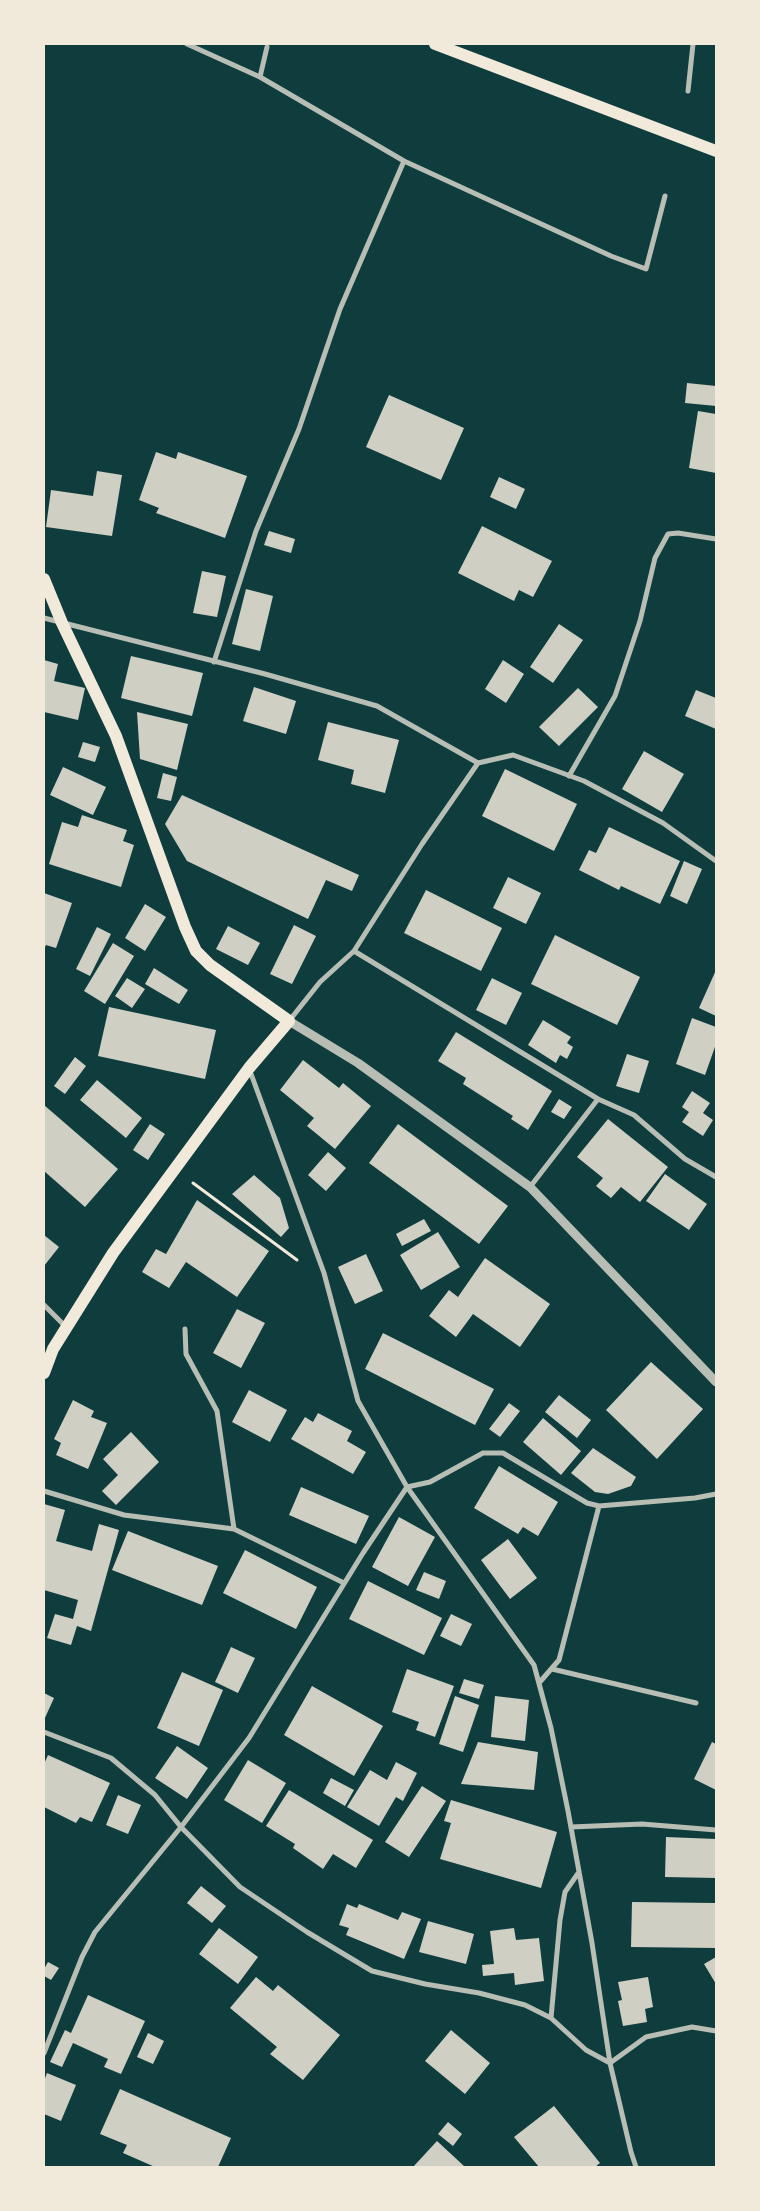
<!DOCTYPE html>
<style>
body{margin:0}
#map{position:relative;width:760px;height:2211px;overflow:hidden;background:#0f3d3e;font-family:Spectral,serif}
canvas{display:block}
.frame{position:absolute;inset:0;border:45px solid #f1e9da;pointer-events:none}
</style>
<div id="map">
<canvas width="760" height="2211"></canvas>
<div class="frame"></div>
</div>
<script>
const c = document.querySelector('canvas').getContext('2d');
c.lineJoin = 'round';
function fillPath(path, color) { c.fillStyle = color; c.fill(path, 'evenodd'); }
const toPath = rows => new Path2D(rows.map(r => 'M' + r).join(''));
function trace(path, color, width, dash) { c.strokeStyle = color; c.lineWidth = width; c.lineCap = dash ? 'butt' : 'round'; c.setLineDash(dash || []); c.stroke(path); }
fillPath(toPath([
 [687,383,716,386,716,406,685,403],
 [389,395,464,428,441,480,366,447],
 [698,411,716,414,716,473,689,468],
 [156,452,176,459,178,452,247,476,225,538,156,513,159,508,139,500],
 [97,471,122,475,112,536,46,527,51,490,93,496],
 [499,477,525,489,516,509,490,497],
 [482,526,552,561,533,597,519,590,514,601,458,573],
 [269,531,295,539,291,553,264,545],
 [202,571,226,576,217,617,193,613],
 [246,589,273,596,260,651,232,644],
 [559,624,583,640,553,683,530,667],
 [131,656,203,673,192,716,121,698],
 [44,660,58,664,54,681,85,688,78,720,44,712],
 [503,660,524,674,506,703,485,689],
 [254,687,296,701,286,734,243,721],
 [578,688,598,707,559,746,539,727],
 [696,690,716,698,716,729,685,716],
 [137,712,188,724,177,770,140,759],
 [328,722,399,740,385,793,351,784,354,770,318,760],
 [83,742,100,747,95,762,78,757],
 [644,751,684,774,662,812,622,789],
 [63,767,106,787,93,815,50,795],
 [505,769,577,804,554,851,482,816],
 [163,773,177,777,171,801,157,798],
 [182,795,359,875,352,891,326,880,308,919,187,861,165,824],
 [82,815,127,830,123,841,134,845,121,887,49,864,62,822,78,827],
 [609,827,680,861,660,904,621,886,619,890,579,870,589,850,596,853],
 [684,861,702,869,687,904,670,896],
 [508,877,541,893,526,924,493,908],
 [426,890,502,928,481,971,404,933],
 [44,893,72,903,56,948,46,945,44,949],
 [145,904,166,917,145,951,125,938],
 [294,925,316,936,292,984,270,974],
 [228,926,260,943,248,965,216,949],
 [97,927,111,934,90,976,76,969],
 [555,935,640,977,617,1025,531,984],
 [113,943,134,956,105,1004,84,991],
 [154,968,188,990,179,1004,145,984],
 [716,970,716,1016,699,1008],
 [127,978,145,989,132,1008,115,996],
 [492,978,522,993,506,1025,476,1010],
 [109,1007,216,1030,205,1079,98,1056],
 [692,1018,716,1027,716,1044,705,1075,676,1064],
 [543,1020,571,1037,567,1043,573,1047,567,1059,560,1055,556,1063,528,1045],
 [456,1032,552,1091,528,1130,511,1119,513,1116,463,1084,466,1078,438,1061],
 [627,1054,649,1061,639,1093,616,1086],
 [75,1057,86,1066,65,1094,54,1086],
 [303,1060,339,1088,343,1083,371,1106,335,1149,307,1126,314,1118,280,1090],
 [97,1080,142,1118,126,1138,80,1100],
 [692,1091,710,1103,703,1113,713,1120,703,1136,682,1122,689,1112,682,1107],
 [559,1099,572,1107,564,1119,551,1112],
 [44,1105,118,1169,85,1207,44,1171],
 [608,1119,668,1167,640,1202,621,1187,611,1198,596,1186,603,1178,577,1157],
 [150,1124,165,1134,148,1160,133,1150],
 [398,1124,508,1206,479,1244,369,1163],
 [328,1152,346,1168,326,1191,308,1175],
 [665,1174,707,1204,689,1230,646,1201],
 [254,1175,280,1198,289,1228,281,1237,232,1194],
 [197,1200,269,1251,237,1297,186,1262,169,1288,142,1272,156,1249,166,1254],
 [424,1219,431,1231,402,1246,396,1234],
 [438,1232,460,1267,421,1290,400,1255],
 [44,1235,59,1247,44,1266],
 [366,1254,383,1291,355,1304,338,1267],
 [485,1258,550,1304,520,1347,473,1314,456,1337,429,1316,449,1290,458,1297],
 [237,1309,265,1323,241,1368,213,1353],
 [383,1333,494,1389,475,1425,365,1369],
 [651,1362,703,1409,657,1459,606,1410],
 [249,1390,287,1410,270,1442,232,1422],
 [559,1395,591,1420,577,1438,545,1412],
 [73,1400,94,1411,91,1417,107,1423,88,1469,56,1455,61,1443,54,1439],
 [509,1403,520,1411,500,1437,489,1429],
 [318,1413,352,1431,347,1441,366,1452,353,1474,291,1439,305,1417,313,1422],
 [543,1418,581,1451,561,1475,523,1442],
 [131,1432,159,1462,116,1505,102,1491,118,1475,103,1459],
 [593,1448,636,1477,631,1486,608,1494,595,1492,571,1473],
 [499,1466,558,1502,538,1536,523,1527,518,1534,474,1508],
 [301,1487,369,1516,356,1544,289,1515],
 [44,1504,65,1510,56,1541,92,1551,99,1524,119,1530,91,1631,77,1626,71,1645,47,1638,55,1614,73,1619,78,1600,44,1590],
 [399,1517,435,1537,408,1586,372,1567],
 [128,1531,218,1566,202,1605,112,1570],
 [508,1539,537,1578,510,1599,481,1560],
 [245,1550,317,1587,296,1629,223,1593],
 [424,1572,446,1581,439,1599,416,1590],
 [368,1581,442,1618,424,1655,349,1619],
 [451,1614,472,1624,461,1646,440,1636],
 [231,1647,255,1658,238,1693,215,1682],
 [407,1669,454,1686,435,1737,416,1730,419,1722,392,1712],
 [182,1672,223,1690,199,1746,157,1728],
 [464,1679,484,1685,479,1699,459,1693],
 [312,1686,383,1726,354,1776,284,1735],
 [44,1693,54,1698,44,1720],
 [455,1696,479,1705,463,1752,439,1744],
 [495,1696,529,1700,525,1741,491,1737],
 [478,1742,538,1752,534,1790,461,1784],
 [712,1742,716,1744,716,1790,694,1779],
 [177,1746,208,1768,187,1799,155,1778],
 [48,1755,110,1783,92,1822,80,1817,76,1823,44,1807,44,1764],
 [248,1760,286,1783,262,1823,224,1800],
 [396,1762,417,1773,403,1801,396,1797,379,1826,347,1807,370,1770,387,1780],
 [331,1778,354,1790,345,1806,323,1793],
 [422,1786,446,1801,409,1857,385,1842],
 [289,1790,373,1840,356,1868,333,1854,323,1869,293,1848,295,1844,266,1826],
 [118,1795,141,1805,128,1834,106,1825],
 [451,1800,557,1832,541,1888,440,1859,451,1823,444,1821],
 [666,1837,716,1839,716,1878,665,1877],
 [201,1886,226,1906,212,1923,187,1903],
 [632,1902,715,1903,715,1948,631,1947],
 [347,1904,357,1908,359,1904,398,1920,402,1912,421,1919,404,1959,346,1935,349,1928,339,1925],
 [428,1921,474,1934,466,1964,419,1952],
 [219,1928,258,1957,238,1984,199,1954],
 [514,1928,516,1940,539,1938,544,1981,515,1985,514,1973,483,1976,482,1965,494,1964,490,1931],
 [716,1957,716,1984,704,1964],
 [48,1962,59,1968,51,1980,44,1976,44,1969],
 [256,1977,273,1991,278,1985,340,2035,303,2080,270,2054,277,2047,230,2008],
 [648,1977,653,2007,645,2009,647,2022,623,2026,618,2001,622,2000,618,1982],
 [88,1995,145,2021,121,2074,104,2067,108,2059,73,2043,62,2067,50,2062,65,2030,71,2033],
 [451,2030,490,2063,465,2094,425,2061],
 [148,2033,164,2041,153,2064,137,2057],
 [47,2073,76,2085,61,2121,44,2114,44,2081],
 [120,2089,231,2138,218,2167,155,2167,123,2153,127,2145,100,2134],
 [554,2106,600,2163,595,2167,539,2167,514,2137],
 [448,2122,462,2134,453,2146,438,2134],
 [437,2141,464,2166,463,2167,413,2167]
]), '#cfcfc3');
trace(toPath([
 [193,1183,297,1260]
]), '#f1e9da', 3);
trace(toPath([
 [187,44,260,77,404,161,611,256,646,269,665,196],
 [260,77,267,47],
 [688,91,693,44],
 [44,618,265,674,377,706,478,763],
 [214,662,256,531,299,429,340,309,404,161],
 [569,776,615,696,640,621,655,558,668,534,678,533,716,539],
 [354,951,422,844,478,763,513,755,584,781,663,823,716,861],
 [289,1021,320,982,354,951,598,1099,530,1187],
 [250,1071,324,1273,358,1401,407,1487,534,1665,551,1728,568,1811,592,1943,610,2063,631,2152,636,2167],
 [598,1099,634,1115,685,1159,716,1177],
 [44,1305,66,1327],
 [185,1329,186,1354,217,1411,234,1529],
 [44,1491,124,1515,234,1529,344,1583],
 [552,1669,696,1703],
 [539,1683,559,1660,599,1506],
 [44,1732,111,1758,155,1795,181,1827,240,1887,307,1932,372,1971,425,1984,479,1993,525,2005,551,2018,586,2050,610,2063,646,2037,692,2027,716,2031],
 [571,1827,642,1824,716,1830],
 [551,2018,560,1920,565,1892,579,1872],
 [44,2053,82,1957,95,1932,181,1827,249,1738,363,1553,407,1487,430,1482,483,1453,503,1453,587,1503,599,1506,695,1498,716,1494]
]), '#b8beb3', 5);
trace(toPath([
 [289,1021,358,1063,530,1187,716,1382]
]), '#b8beb3', 9);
trace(toPath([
 [435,44,716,151],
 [44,579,62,623,116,736,185,927,196,951,210,965,289,1021,249,1068,113,1253,53,1349,44,1373]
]), '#f1e9da', 12);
</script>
